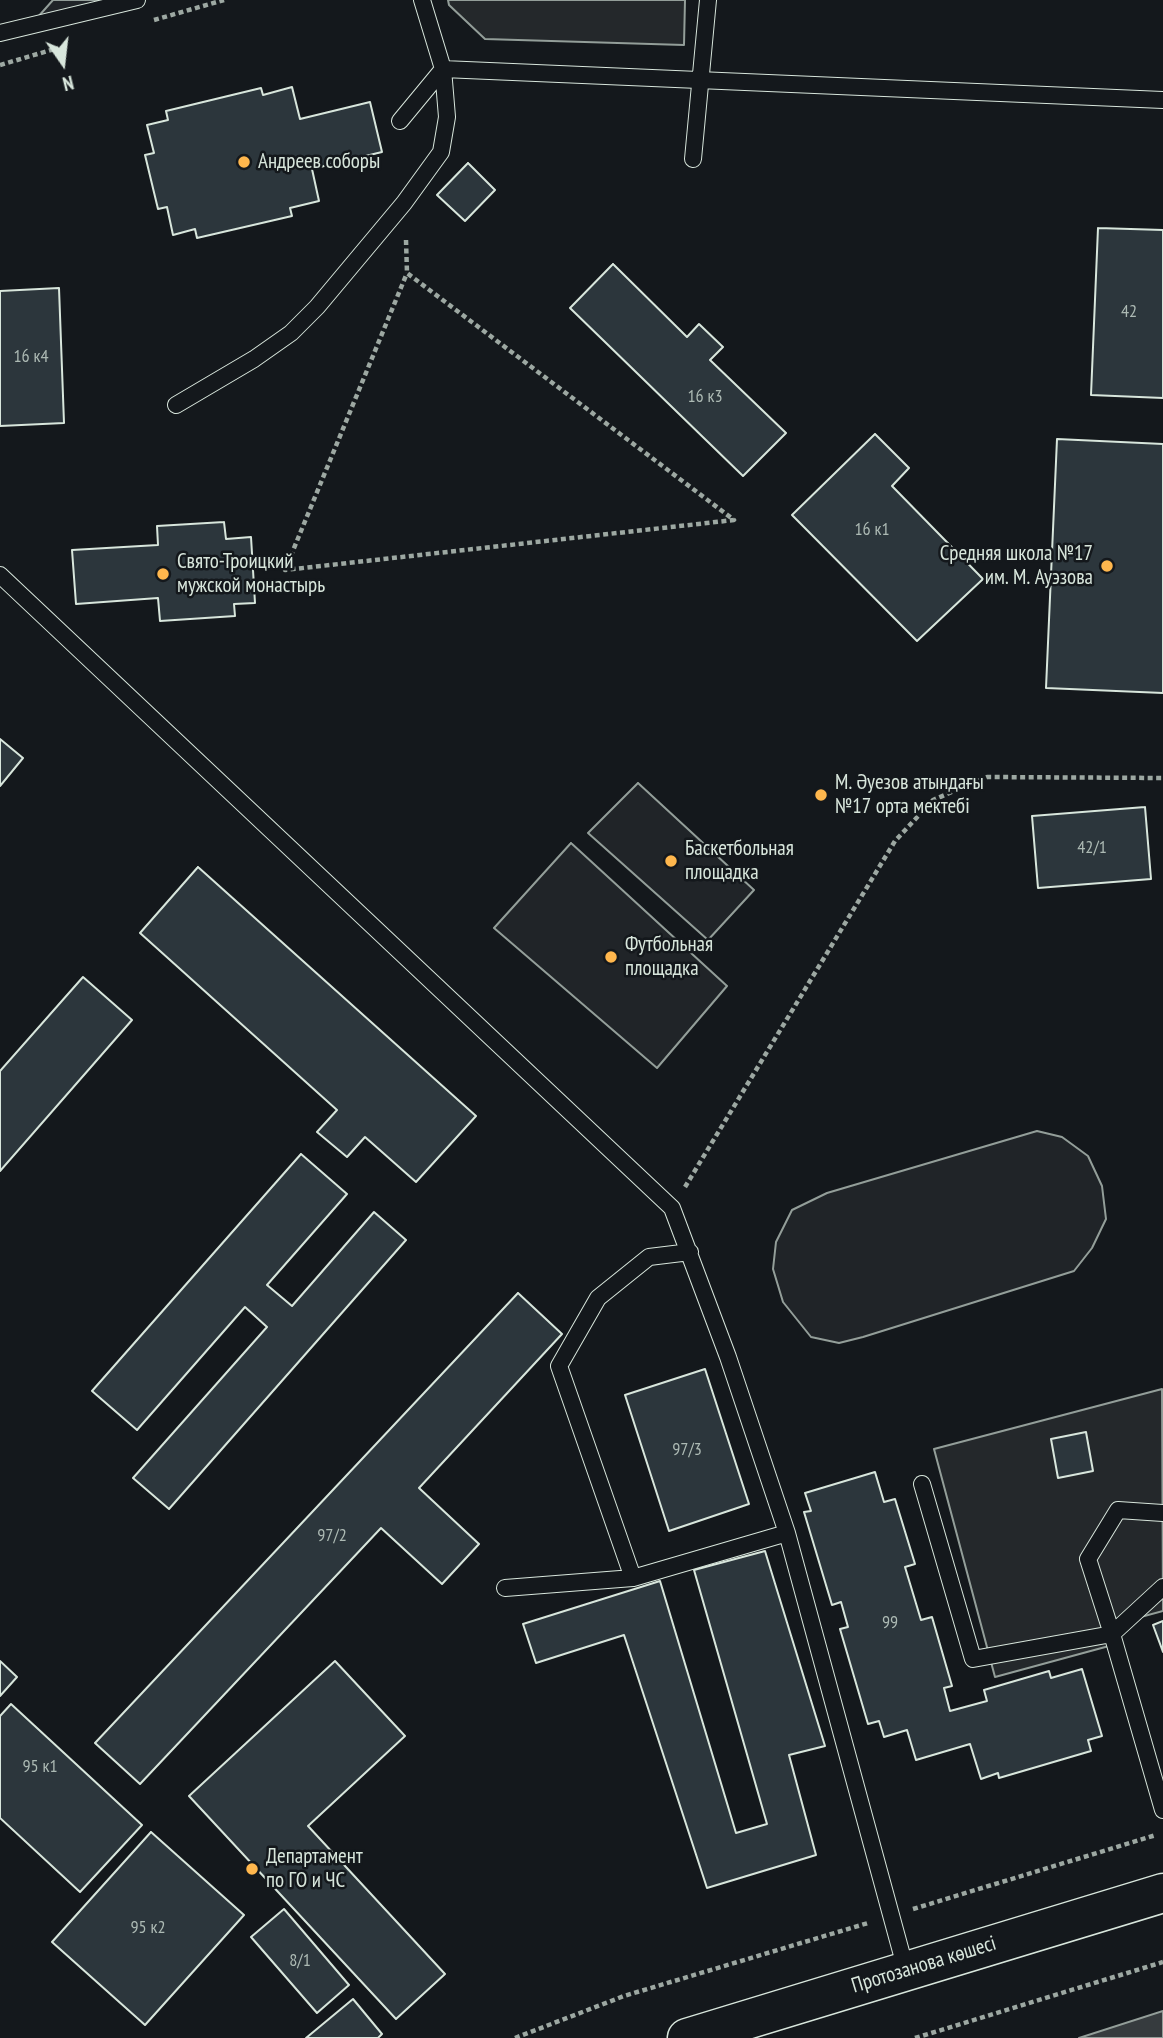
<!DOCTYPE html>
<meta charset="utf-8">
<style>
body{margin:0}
#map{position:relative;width:1163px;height:2038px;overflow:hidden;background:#14181c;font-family:"PT Sans Narrow",sans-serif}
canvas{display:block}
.north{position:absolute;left:28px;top:28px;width:70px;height:70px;-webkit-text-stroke:5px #14181c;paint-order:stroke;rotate:166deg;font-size:19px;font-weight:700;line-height:28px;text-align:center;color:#d8e6dc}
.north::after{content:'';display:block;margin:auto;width:24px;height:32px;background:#d8e6dc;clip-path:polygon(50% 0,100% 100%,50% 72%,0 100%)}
</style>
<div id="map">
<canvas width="1163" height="2038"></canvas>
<div class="north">N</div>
</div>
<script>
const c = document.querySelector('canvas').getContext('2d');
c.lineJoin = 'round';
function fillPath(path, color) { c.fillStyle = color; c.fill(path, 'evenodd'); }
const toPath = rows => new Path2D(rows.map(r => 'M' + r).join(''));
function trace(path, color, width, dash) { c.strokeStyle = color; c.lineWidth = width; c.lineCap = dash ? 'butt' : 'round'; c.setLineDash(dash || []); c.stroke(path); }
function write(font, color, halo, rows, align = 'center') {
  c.font = font + ' "PT Sans Narrow",sans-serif'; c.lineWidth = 5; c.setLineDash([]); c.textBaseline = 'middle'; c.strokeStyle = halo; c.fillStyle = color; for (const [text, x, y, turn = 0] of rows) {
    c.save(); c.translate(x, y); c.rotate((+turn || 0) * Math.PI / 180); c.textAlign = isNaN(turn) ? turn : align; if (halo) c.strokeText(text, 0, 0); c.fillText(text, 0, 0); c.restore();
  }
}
const green = toPath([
 [53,0,134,0,37,18,53,0],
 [638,783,754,890,708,940,588,833,638,783],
 [571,843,727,986,657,1068,494,928,571,843],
 [1037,1131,1062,1137,1088,1156,1102,1186,1106,1219,1092,1248,1074,1271,863,1337,839,1343,811,1337,783,1302,773,1269,776,1242,792,1210,827,1193,1037,1131]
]);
fillPath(green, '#202428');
trace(green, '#939e99', 2);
const parking = toPath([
 [448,0,685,0,684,45,485,39,449,5,448,0],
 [1162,1389,1163,1611,1104,1627,1109,1646,995,1677,934,1449,1162,1389]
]);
fillPath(parking, '#24282b');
trace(parking, '#939e99', 2);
const water = toPath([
 [1163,2011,1163,2038,1079,2038,1163,2011]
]);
fillPath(water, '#363b3e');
trace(water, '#939e99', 2);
const building = toPath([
 [292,87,300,119,370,102,382,152,312,169,319,201,290,208,292,216,197,238,195,229,173,235,167,207,158,209,145,155,154,153,147,125,168,120,166,111,261,88,263,95,292,87],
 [468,163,495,190,465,221,437,195,468,163],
 [1098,228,1163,230,1163,398,1091,395,1098,228],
 [613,264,687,337,699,324,723,347,710,360,786,433,743,476,570,308,613,264],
 [59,288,64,423,0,426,0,291,59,288],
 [875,434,909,468,892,486,983,579,917,641,792,515,875,434],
 [1057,439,1163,444,1163,693,1046,688,1057,439],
 [224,522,226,539,251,537,255,603,234,604,235,616,160,621,158,598,76,604,72,550,158,545,157,526,224,522],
 [0,739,23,758,0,786,0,739],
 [1145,807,1151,879,1038,888,1032,816,1145,807],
 [198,867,476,1116,416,1182,365,1137,347,1157,317,1132,337,1110,140,933,198,867],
 [83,977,132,1020,0,1171,0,1071,83,977],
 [301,1154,347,1194,267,1285,292,1306,374,1212,406,1240,169,1509,133,1478,267,1327,245,1307,137,1430,92,1391,301,1154],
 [518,1293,562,1334,419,1488,479,1544,442,1584,381,1528,140,1784,95,1743,518,1293],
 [705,1369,749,1504,669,1531,625,1395,705,1369],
 [1086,1432,1093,1471,1058,1478,1051,1439,1086,1432],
 [875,1472,884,1502,895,1499,915,1564,905,1567,921,1620,932,1617,952,1686,944,1688,950,1711,987,1701,984,1690,1049,1671,1051,1678,1082,1669,1102,1736,1088,1740,1091,1751,999,1778,998,1773,981,1779,970,1744,916,1760,907,1730,884,1737,879,1721,868,1724,840,1629,848,1627,841,1602,832,1605,804,1512,811,1511,805,1493,875,1472],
 [765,1551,825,1746,789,1755,816,1855,707,1888,624,1635,536,1663,523,1624,660,1581,736,1833,767,1824,694,1570,765,1551],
 [1163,1621,1163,1652,1153,1625,1163,1621],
 [0,1661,17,1677,0,1696,0,1661],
 [335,1661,405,1736,308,1826,445,1974,396,2019,189,1796,335,1661],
 [11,1704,142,1825,80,1892,0,1818,0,1716,11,1704],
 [151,1832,244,1915,145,2025,52,1942,151,1832],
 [284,1909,349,1985,317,2013,251,1937,284,1909],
 [353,1999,382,2034,378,2038,306,2038,353,1999]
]);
fillPath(building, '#2c363c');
trace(building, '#d8e6dc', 2);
const service = toPath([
 [0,33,137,0],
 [400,121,443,69,1163,100],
 [693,159,708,0],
 [176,405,254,359,291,333,317,307,404,203,441,152,447,117,443,69,422,0],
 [0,575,672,1208,728,1357,787,1533,906,1970],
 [922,1484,973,1659,1112,1634,1088,1559,1118,1510,1163,1513],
 [633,1578,559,1366,598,1298,649,1257,690,1252],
 [1163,1587,1112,1634,1163,1810],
 [505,1588,633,1578,787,1533]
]);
const tertiary = toPath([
 [687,2038,1163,1893]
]);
trace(service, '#d8e6dc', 18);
trace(tertiary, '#d8e6dc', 41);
trace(toPath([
 [154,20,224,0],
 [0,65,58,48],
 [406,240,407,273,734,520,285,570,407,273],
 [685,1187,895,841,933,800,987,777,1163,778],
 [913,1909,1156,1835],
 [515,2038,624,1996,868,1923],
 [915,2038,1163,1962]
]), '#9da8a2', 4.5, [5, 3.5]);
trace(service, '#14181c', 16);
trace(tertiary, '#14181c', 38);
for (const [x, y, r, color] of [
 [244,162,7,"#ffb74d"],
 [1107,566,7,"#ffb74d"],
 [163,574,7,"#ffb74d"],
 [821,795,7,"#ffb74d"],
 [671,861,7,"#ffb74d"],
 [611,957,7,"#ffb74d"],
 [252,1869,7,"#ffb74d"]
]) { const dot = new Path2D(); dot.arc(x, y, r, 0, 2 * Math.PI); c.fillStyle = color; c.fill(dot); trace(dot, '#14181c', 2.5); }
write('18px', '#adbab4', null, [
 ["42",1129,312],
 ["16 к4",31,357],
 ["16 к3",705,397],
 ["16 к1",872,530],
 ["42/1",1092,848],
 ["97/3",687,1450],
 ["97/2",332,1536],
 ["99",890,1623],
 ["95 к1",40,1767],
 ["95 к2",148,1928],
 ["8/1",300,1961]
]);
write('21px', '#d8e6dc', '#14181c', [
 ["Андреев соборы",258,162],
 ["Средняя школа №17",1093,554,"right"],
 ["им. М. Ауэзова",1093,578,"right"],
 ["Свято-Троицкий",177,562],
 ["мужской монастырь",177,586],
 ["М. Әуезов атындағы",835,783],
 ["№17 орта мектебі",835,807],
 ["Баскетбольная",685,849],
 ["площадка",685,873],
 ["Футбольная",625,945],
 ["площадка",625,969],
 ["Департамент",266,1857],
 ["по ГО и ЧС",266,1881]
], 'left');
write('21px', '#d8e6dc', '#14181c', [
 ["Протозанова көшесі",924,1965,-17]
]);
</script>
